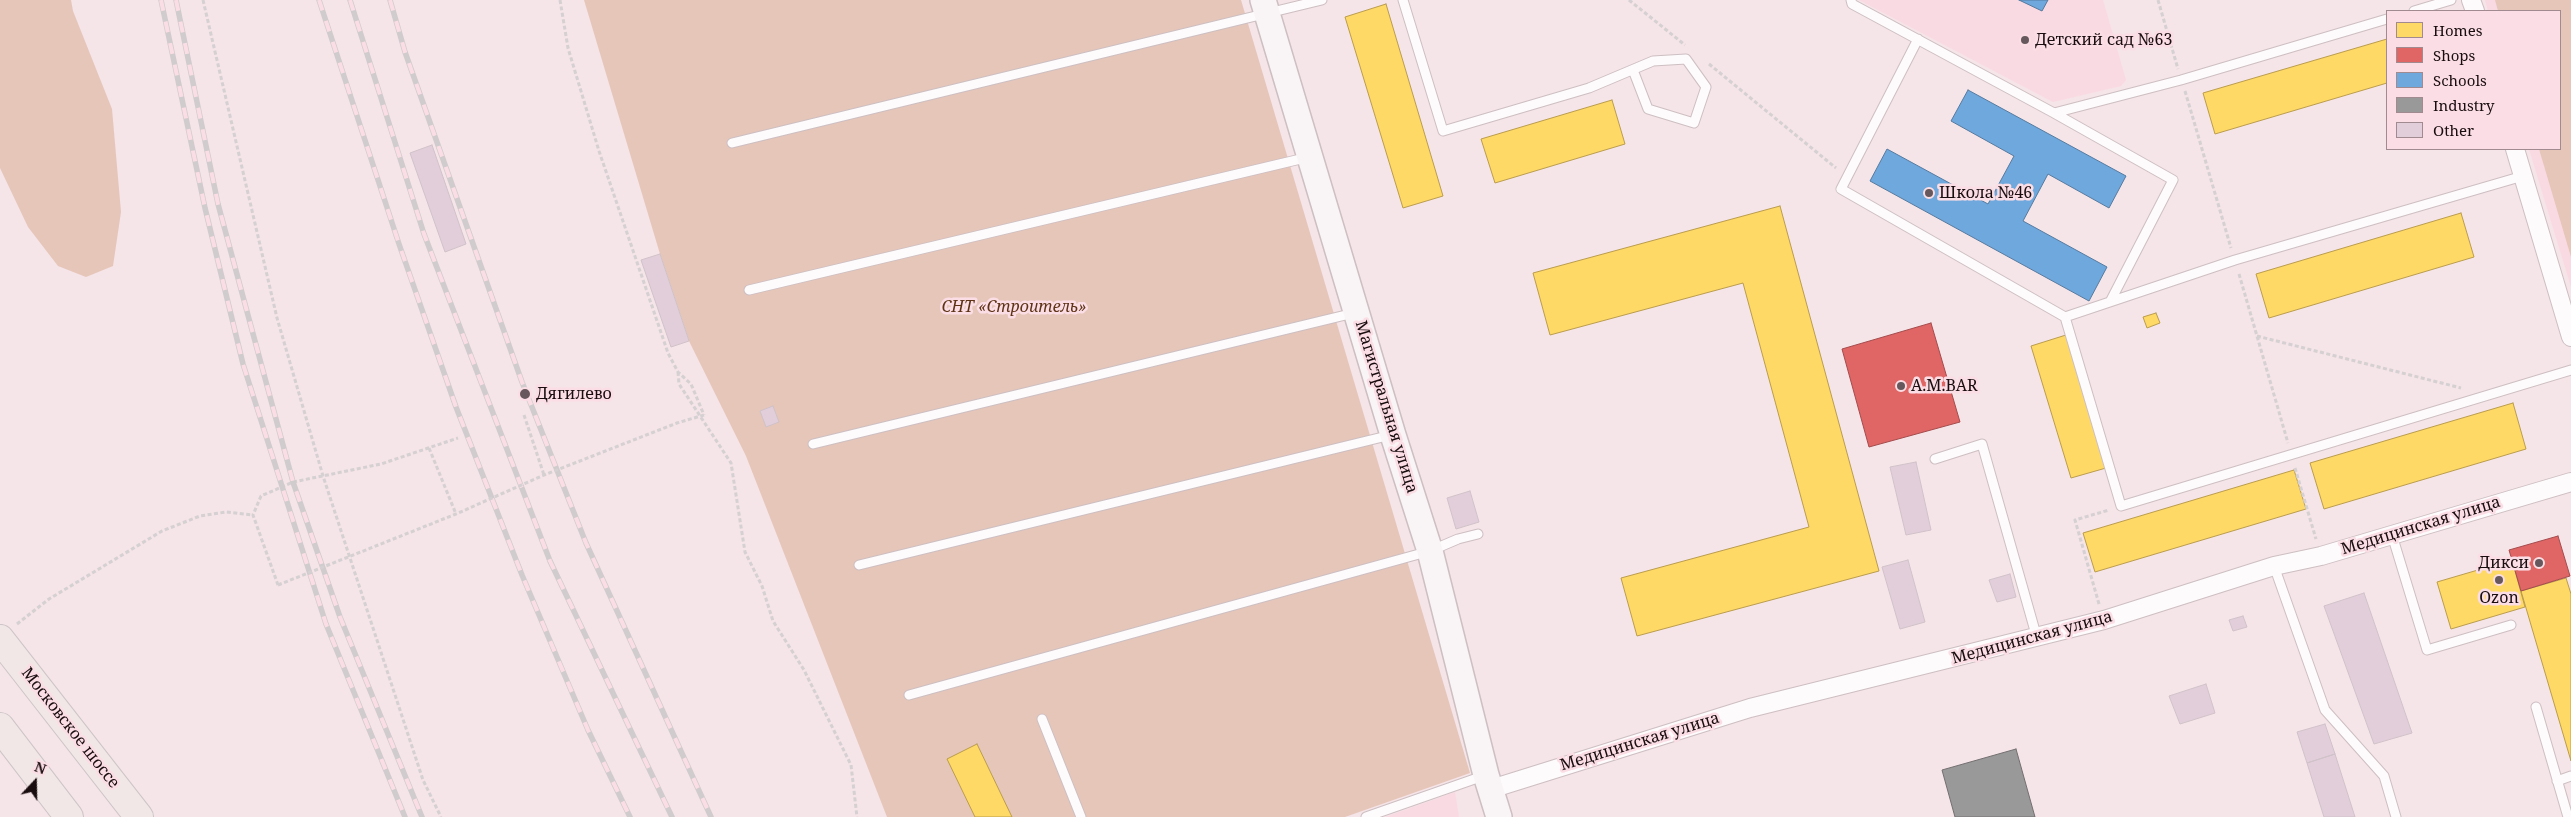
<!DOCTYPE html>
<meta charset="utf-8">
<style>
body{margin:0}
#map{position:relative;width:2571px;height:817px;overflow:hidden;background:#f5e4e8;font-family:"Noto Serif",serif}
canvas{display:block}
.legend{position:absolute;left:2386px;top:10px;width:175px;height:140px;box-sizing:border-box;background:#fbdee5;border:1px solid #a18a90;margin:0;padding:6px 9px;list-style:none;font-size:15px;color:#190d10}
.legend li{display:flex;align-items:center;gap:10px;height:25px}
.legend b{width:25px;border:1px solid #a18a90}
.north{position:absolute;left:10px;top:757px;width:50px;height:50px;-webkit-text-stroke:4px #fbdee5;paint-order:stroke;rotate:21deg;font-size:14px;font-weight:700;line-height:20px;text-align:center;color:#190d10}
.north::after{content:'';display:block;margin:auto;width:18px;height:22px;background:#190d10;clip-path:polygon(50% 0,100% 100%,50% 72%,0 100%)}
</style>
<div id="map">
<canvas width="2571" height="817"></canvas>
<ul class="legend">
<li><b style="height:14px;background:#ffd966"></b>Homes</li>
<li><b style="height:14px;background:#e06666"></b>Shops</li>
<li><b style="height:14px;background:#6fa8dc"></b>Schools</li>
<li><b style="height:14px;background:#999"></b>Industry</li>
<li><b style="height:14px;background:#e2ceda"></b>Other</li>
</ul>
<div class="north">N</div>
</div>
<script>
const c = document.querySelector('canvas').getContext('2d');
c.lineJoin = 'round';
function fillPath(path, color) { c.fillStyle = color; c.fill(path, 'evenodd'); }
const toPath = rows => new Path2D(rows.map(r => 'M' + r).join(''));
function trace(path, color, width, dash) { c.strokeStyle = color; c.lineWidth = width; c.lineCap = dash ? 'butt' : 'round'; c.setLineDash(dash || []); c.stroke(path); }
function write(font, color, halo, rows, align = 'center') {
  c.font = font + ' "Noto Serif",serif'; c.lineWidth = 5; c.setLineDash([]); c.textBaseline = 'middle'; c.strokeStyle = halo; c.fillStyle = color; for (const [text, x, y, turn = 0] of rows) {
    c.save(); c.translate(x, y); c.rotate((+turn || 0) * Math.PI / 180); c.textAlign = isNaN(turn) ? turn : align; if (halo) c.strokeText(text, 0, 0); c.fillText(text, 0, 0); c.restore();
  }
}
fillPath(toPath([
 [1859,0,2103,0,2126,80,2121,86,2053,102],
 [2485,0,2571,0,2571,287,2529,149,2560,149,2560,11,2488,11],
 [1455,792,1459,817,1385,817,1433,800]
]), '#fadae2');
fillPath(toPath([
 [0,0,71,0,73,11,112,109,121,212,113,266,86,277,58,266,28,227,0,168],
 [584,0,1241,0,1470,773,1345,817,887,817,746,456,689,341,660,254],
 [2495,0,2571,0,2571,257,2539,149,2560,149,2560,11,2498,11]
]), '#e6c6b9');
const homes = toPath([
 [1386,4,1443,196,1403,208,1345,17,1386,4],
 [2387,39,2387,83,2215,134,2203,93,2387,39],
 [1612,100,1625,144,1495,183,1481,139,1612,100],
 [1780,206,1879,571,1637,636,1621,578,1809,527,1743,283,1550,335,1533,273,1780,206],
 [2461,213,2474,257,2269,318,2256,274,2461,213],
 [2156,313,2160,323,2147,328,2143,317,2156,313],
 [2066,335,2106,468,2071,478,2031,346,2066,335],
 [2513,403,2526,449,2324,509,2310,463,2513,403],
 [2294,470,2306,509,2095,572,2083,533,2294,470],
 [2512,560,2525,607,2451,629,2437,582,2512,560],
 [2566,578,2571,594,2571,761,2521,591,2566,578],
 [977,744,1012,817,975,817,947,759,977,744]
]);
fillPath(homes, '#ffd966');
trace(homes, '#ba9c4c', 1);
const shops = toPath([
 [1931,323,1960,422,1869,447,1842,349,1931,323],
 [2558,536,2570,576,2521,591,2509,550,2558,536]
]);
fillPath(shops, '#e06666');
trace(shops, '#a44b4c', 1);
const schools = toPath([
 [2019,0,2048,0,2042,11,2019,0],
 [1968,90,2126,176,2109,208,2048,174,2023,221,2107,267,2089,301,1870,181,1887,149,1988,204,2014,156,1951,121,1968,90]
]);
fillPath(schools, '#6fa8dc');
trace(schools, '#557a9f', 1);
const industry = toPath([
 [2016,749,2035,817,1955,817,1942,770,2016,749]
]);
fillPath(industry, '#999');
trace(industry, '#736f70', 1);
const building = toPath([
 [432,145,466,244,445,252,410,153,432,145],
 [660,254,689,341,671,347,641,260,660,254],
 [773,406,779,422,766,427,760,411,773,406],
 [1916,462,1931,530,1906,535,1890,467,1916,462],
 [1470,491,1479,522,1456,529,1447,498,1470,491],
 [1908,560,1925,622,1900,629,1882,567,1908,560],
 [2010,574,2016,597,1997,602,1989,580,2010,574],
 [2364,593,2412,733,2374,744,2324,606,2364,593],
 [2243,616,2247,627,2233,631,2229,620,2243,616],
 [2206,684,2215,713,2180,724,2169,696,2206,684],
 [2325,724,2335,754,2307,763,2297,732,2325,724],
 [2335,754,2355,817,2324,817,2307,763,2335,754]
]);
fillPath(building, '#e2ceda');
trace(building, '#d0c2c8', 1);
const lane = toPath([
 [1403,0,1443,131,1589,88,1653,61,1686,59,1706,87,1694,123,1648,109,1633,70],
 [1851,0,1852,4,2054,113,2181,80,2387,19],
 [2414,11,2451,0],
 [1918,39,1841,189,2065,317,2121,506,2571,370],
 [2054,113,2173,180,2110,302],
 [732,143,1322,0],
 [749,290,1309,157],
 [2065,317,2235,260,2523,176],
 [813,444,1354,313],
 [1935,459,1982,444,2037,638],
 [2392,535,2427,650,2511,625],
 [859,565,1391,435],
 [2274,566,2325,710,2384,776,2396,817],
 [909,695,1430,551,1458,539,1478,534],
 [2536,707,2568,817],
 [1042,719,1081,817],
 [2557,781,2571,776],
 [1366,817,1486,775]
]);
const street = toPath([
 [2471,0,2475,11],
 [2515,149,2571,337],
 [1491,789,1750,708,2104,620,2274,566,2321,556,2571,482]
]);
const secondary = toPath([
 [1263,0,1393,435,1430,551,1486,775,1499,817]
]);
const highway = toPath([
 [0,639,139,817],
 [0,727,69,817]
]);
trace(lane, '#cdbfc2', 11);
trace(street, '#cdbfc2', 20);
trace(secondary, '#cdbfc2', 28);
trace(highway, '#cdc5c7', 30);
trace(toPath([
 [203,0,277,318,323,476,423,780,441,817],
 [560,0,568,48,599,151,668,353,678,372,691,384,704,415],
 [1629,0,1685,45],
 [2158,0,2178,69],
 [1709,64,1836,168],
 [2185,91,2231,248],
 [2239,274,2288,443],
 [2257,336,2461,388],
 [678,372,679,384,731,463,745,552,762,586,773,621,804,670,851,765,857,817],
 [524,415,544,475],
 [429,448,456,514],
 [2295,468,2316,539],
 [278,585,253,515,261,496,293,482,381,464,458,438],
 [2099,604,2075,520,2109,510],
 [17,624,49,599,162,531,200,516,226,512,253,515]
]), '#d5d0d1', 3, [4, 2.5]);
trace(lane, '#fefbfc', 9);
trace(street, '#fefbfc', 18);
trace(secondary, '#f9f5f6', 25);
trace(highway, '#f2e7e7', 28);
const rail = toPath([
 [161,0,205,208,243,364,326,624,405,817],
 [176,0,218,204,293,482,340,617,422,817],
 [319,0,399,244,456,407,522,575,588,730,630,817],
 [350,0,424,234,550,561,672,817],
 [390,0,405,52,522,382,586,543,711,817]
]);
trace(rail, '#d0cbcc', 5.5);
trace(rail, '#fbdee5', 4, [11]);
trace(toPath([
 [278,585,456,514,544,475,677,423,704,415]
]), '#d5d0d1', 3, [4, 2.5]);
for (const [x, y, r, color] of [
 [2025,40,5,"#66585c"],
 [1929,193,5,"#66585c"],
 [1901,386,5,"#66585c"],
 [525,394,6,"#66585c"],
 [2539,563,5,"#66585c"],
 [2499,580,5,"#66585c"]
]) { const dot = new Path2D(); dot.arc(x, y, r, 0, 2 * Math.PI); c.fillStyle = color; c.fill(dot); trace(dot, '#fbdee5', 2); }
write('16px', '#190d10', '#fbdee5', [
 ["Детский сад №63",2035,40],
 ["Школа №46",1939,193],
 ["А.М.BAR",1911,386],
 ["Дягилево",536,394],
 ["Дикси",2529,563,"right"],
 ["Ozon",2499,598,"center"]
], 'left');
write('italic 16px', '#5d3215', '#fbdee5', [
 ["СНТ «Строитель»",1014,307]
]);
write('16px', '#190d10', '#fbdee5', [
 ["Магистральная улица",1386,407,73],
 ["Медицинская улица",2421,526,-17],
 ["Медицинская улица",2032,638,-15],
 ["Московское шоссе",70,728,52],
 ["Медицинская улица",1640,742,-17]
]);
</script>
